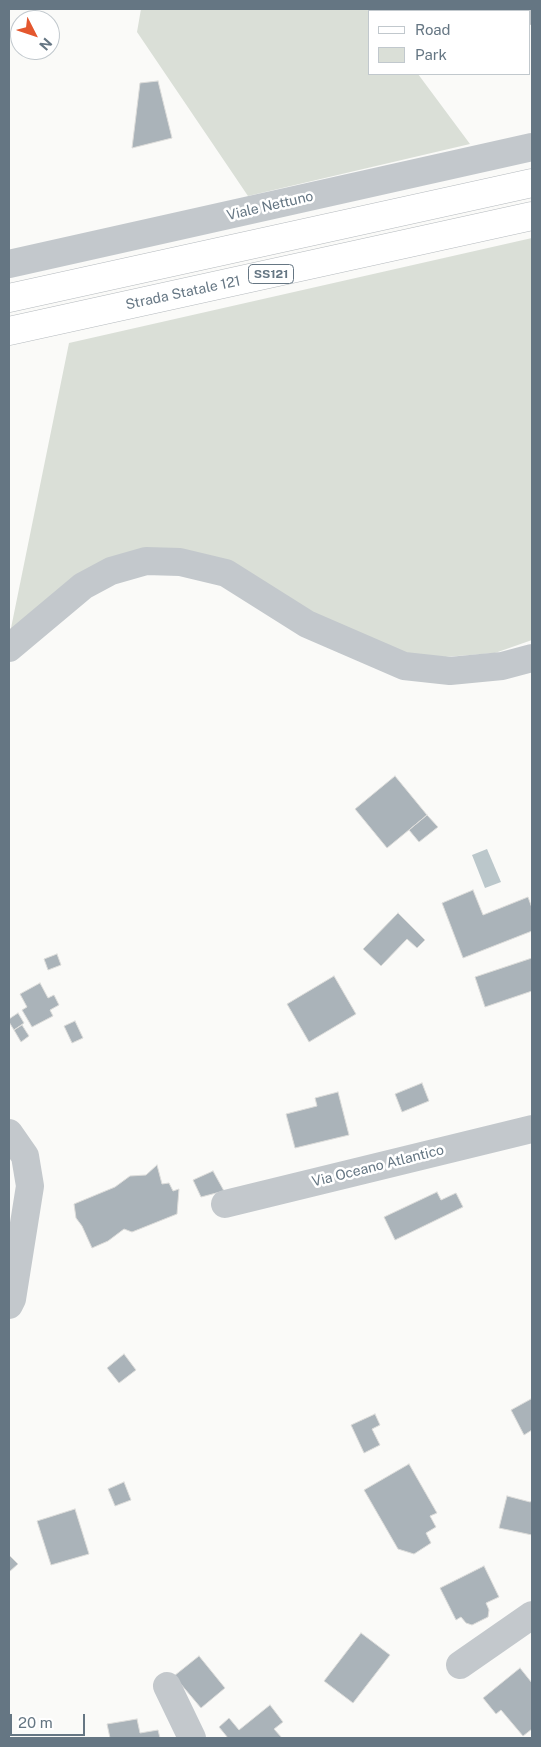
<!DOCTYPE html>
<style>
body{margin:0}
#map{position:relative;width:541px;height:1747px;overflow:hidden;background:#fafaf8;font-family:"Public Sans",sans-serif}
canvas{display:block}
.frame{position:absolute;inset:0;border:10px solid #657683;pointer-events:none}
.legend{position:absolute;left:368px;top:10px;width:162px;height:65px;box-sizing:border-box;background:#fff;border:1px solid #c1c8cd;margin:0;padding:6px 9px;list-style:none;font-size:15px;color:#657683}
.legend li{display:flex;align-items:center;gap:10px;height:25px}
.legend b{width:25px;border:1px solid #c1c8cd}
.north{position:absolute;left:10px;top:10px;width:50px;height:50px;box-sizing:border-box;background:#fff;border:1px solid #c1c8cd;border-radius:50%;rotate:131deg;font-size:14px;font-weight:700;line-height:20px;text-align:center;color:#657683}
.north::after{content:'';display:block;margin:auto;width:18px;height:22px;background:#e4572e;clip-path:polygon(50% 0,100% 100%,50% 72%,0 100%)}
.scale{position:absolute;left:10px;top:1714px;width:75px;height:22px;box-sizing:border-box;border:2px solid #657683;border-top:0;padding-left:6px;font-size:15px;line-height:18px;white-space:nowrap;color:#657683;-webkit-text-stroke:4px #fff;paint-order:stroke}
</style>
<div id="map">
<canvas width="541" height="1747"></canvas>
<div class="frame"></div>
<ul class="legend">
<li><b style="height:6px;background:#fff"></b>Road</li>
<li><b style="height:14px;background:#dadfd7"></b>Park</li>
</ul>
<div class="north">N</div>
<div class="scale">20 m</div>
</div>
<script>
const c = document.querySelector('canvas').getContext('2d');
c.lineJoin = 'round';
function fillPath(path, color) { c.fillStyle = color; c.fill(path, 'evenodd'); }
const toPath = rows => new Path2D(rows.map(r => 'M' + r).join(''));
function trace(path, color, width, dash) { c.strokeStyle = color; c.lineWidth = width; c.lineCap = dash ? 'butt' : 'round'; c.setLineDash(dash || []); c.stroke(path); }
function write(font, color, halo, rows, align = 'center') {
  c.font = font + ' "Public Sans",sans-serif'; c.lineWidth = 5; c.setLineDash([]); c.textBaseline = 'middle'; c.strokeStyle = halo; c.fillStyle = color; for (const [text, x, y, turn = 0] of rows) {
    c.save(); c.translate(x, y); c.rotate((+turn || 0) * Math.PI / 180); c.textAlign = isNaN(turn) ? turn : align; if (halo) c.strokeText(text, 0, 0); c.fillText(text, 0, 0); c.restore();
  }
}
fillPath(toPath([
 [141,9,371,9,373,11,370,11,370,74,418,74,470,144,248,196,137,32],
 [532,238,532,640,495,653,445,657,405,653,312,614,183,551,10,633,69,343]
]), '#dadfd7');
fillPath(toPath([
 [487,849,501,882,485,888,472,855]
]), '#bbc7cb');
const building = toPath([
 [158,81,172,138,132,148,140,83,158,81],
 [395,776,427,815,387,848,355,809,395,776],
 [427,815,438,827,419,842,409,830,427,815],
 [473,890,483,915,528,897,532,908,532,931,463,958,442,903,473,890],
 [398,913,425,940,417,948,407,939,381,966,363,949,398,913],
 [57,954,61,965,48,970,44,959,57,954],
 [532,958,532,991,485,1007,475,977,532,958],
 [334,976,356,1014,309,1042,287,1004,334,976],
 [40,983,48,998,54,995,59,1005,50,1010,53,1016,32,1027,22,1010,27,1007,20,994,40,983],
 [18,1013,24,1023,14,1030,9,1022,9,1019,18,1013],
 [75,1021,83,1038,72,1043,64,1026,75,1021],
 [22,1025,29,1036,21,1042,14,1030,22,1025],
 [422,1083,429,1101,402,1112,395,1094,422,1083],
 [338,1092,349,1135,295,1148,286,1114,317,1106,315,1098,338,1092],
 [157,1165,162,1184,169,1183,173,1191,179,1189,177,1214,132,1232,124,1229,108,1241,92,1248,82,1226,76,1218,74,1204,115,1187,130,1176,146,1175,157,1165],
 [213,1171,224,1191,201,1197,193,1180,213,1171],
 [437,1192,441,1200,456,1193,463,1207,395,1240,384,1217,437,1192],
 [124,1354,136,1370,119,1383,107,1368,124,1354],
 [531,1399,532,1402,532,1430,524,1435,511,1410,531,1399],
 [375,1414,380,1425,372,1429,380,1445,364,1453,351,1425,375,1414],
 [409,1464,437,1513,430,1516,436,1527,426,1533,431,1543,414,1554,398,1549,364,1490,409,1464],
 [124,1482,131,1500,115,1506,108,1489,124,1482],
 [507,1496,530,1502,532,1501,532,1535,499,1528,507,1496],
 [75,1509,89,1554,51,1565,37,1521,75,1509],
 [9,1555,18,1564,9,1572,9,1555],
 [484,1566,499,1597,486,1603,489,1610,488,1617,472,1625,466,1623,461,1617,456,1620,440,1588,484,1566],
 [361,1633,390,1655,353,1703,324,1681,361,1633],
 [199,1656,225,1688,201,1708,174,1676,199,1656],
 [520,1668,532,1683,532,1729,523,1736,501,1710,496,1714,483,1698,520,1668],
 [270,1705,283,1722,274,1729,282,1738,228,1738,219,1727,229,1718,239,1730,270,1705],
 [137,1719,140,1733,158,1730,160,1738,110,1738,107,1724,137,1719]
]);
fillPath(building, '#aab3b9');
trace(building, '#dcdcda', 1);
const primary = toPath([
 [9,298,532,183],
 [9,331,532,216]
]);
trace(primary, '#b5babe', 29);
trace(toPath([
 [520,9,529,11],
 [9,264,532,147],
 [9,648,83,586,111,571,146,561,180,562,226,573,307,624,404,666,450,671,502,666,532,658],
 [9,1133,25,1156,30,1186,12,1299,9,1305],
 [225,1204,532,1129],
 [460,1665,532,1615],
 [167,1686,192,1738]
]), '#c3c8cc', 28);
trace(primary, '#fff', 28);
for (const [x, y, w] of [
 [271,274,45]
]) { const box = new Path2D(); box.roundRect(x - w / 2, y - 9.5, w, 19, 4); c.fillStyle = '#fff'; c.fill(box); trace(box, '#657683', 1); }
write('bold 12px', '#657683', null, [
 ["SS121",271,274]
]);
write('14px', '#657683', '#fff', [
 ["Viale Nettuno",270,206,-13],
 ["Strada Statale 121",183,293,-12],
 ["Via Oceano Atlantico",378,1166,-14]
]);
</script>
